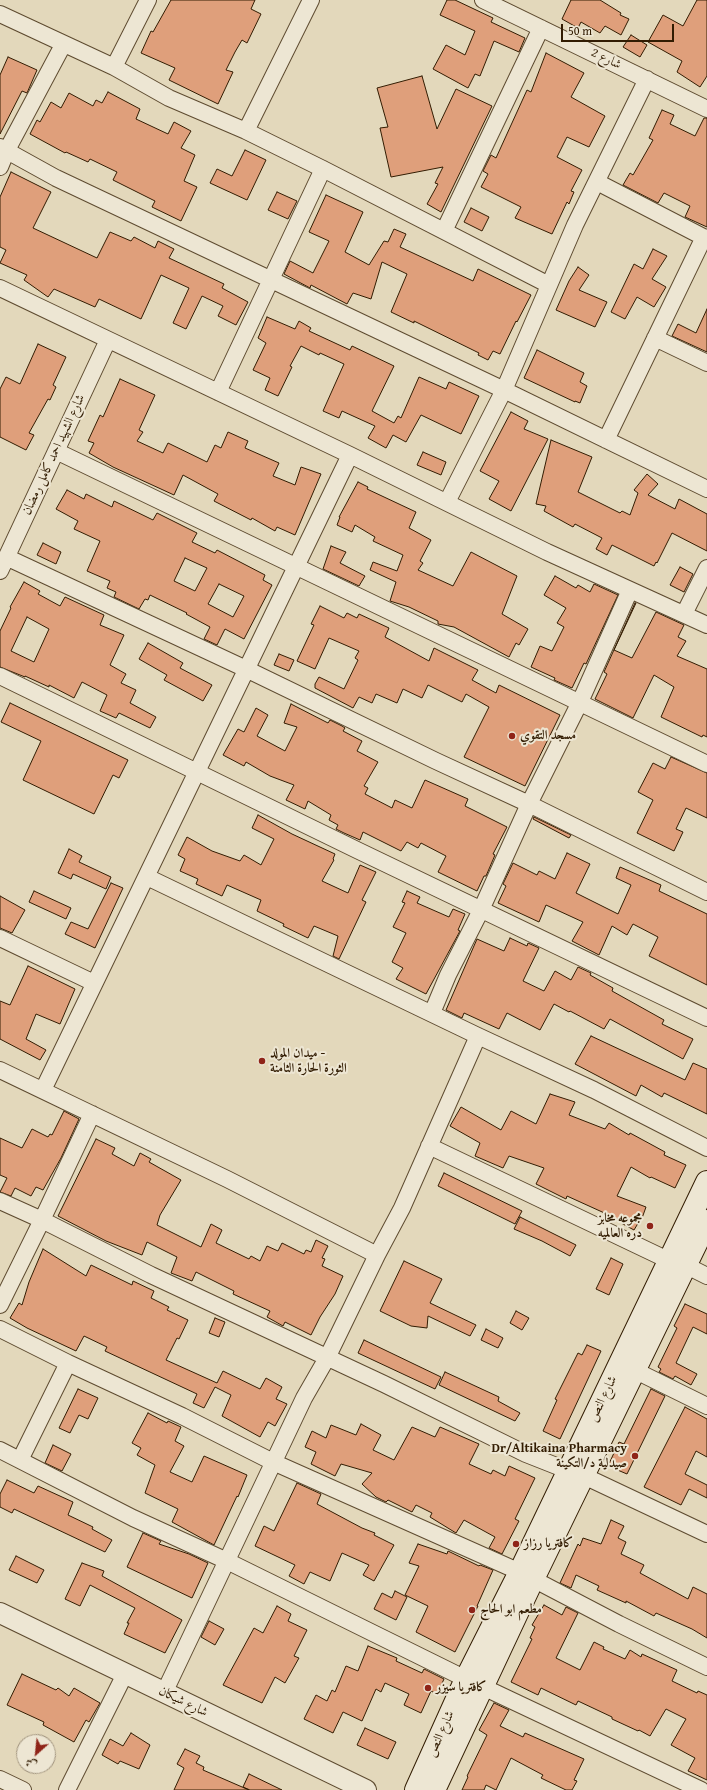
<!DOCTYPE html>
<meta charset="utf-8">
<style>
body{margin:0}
#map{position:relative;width:707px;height:1790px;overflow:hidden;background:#e3d8bb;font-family:"Gentium Book Plus",Amiri,serif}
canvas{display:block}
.north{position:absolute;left:16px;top:1734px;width:40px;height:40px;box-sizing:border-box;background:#ede6d3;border:1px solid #a2957f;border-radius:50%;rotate:207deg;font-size:11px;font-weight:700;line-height:16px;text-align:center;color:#321c02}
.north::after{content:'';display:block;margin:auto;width:14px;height:18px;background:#8f2418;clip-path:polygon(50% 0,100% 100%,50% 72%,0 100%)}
.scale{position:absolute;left:561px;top:24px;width:113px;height:18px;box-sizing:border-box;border:2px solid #321c02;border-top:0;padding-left:5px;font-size:12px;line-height:14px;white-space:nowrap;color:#321c02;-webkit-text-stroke:3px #ede6d3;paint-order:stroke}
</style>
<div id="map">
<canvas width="707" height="1790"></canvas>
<div class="north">ش</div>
<div class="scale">50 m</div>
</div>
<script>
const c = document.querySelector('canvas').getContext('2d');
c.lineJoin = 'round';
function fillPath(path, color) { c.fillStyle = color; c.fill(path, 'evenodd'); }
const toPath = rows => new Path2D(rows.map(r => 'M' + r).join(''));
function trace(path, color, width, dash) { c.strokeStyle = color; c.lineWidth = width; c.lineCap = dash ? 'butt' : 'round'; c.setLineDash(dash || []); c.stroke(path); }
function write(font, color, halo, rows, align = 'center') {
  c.font = font + ' "Gentium Book Plus",Amiri,serif'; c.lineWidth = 4; c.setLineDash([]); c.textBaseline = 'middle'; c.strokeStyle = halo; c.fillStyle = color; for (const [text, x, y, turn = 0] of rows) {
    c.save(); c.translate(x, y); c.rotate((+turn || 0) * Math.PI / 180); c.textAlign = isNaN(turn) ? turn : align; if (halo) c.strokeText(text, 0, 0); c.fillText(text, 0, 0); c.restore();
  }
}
const building = toPath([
 [171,0,255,0,251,9,261,14,247,43,242,40,235,52,226,70,233,72,218,104,169,80,175,68,141,53,151,31,153,32,171,0],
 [447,0,455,0,493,18,491,22,525,38,519,52,494,41,480,76,475,74,468,88,433,69,446,45,465,55,475,31,440,15,447,0],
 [571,0,600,0,621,13,620,15,629,19,621,35,605,26,600,33,581,22,578,28,562,19,571,0],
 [697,0,707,0,707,76,700,87,677,72,682,61,648,42,663,15,683,26,697,0],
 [631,35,647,45,640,57,623,47,631,35],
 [546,53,584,73,571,97,605,116,589,147,567,137,557,157,582,170,571,191,574,192,569,204,567,202,552,234,515,218,521,207,481,187,488,174,483,171,491,155,496,158,527,90,531,92,546,53],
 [8,57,37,70,27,93,22,91,0,134,0,75,8,57],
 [422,76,437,129,456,89,492,106,441,212,427,204,438,184,435,183,443,167,391,177,380,128,388,127,377,88,422,76],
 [108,92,140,109,136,119,168,134,174,122,191,131,181,148,195,155,184,181,197,187,181,221,152,207,155,201,113,180,117,172,90,159,88,162,66,152,65,153,30,134,37,120,40,122,51,102,61,108,69,93,93,106,96,100,102,103,108,92],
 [662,110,674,115,670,124,695,136,704,118,707,118,707,227,685,217,690,206,664,193,658,203,623,185,630,173,633,175,653,140,649,138,662,110],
 [245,150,266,160,247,200,210,183,217,169,232,176,245,150],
 [11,172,51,192,33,228,97,258,110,232,131,241,134,237,155,248,158,241,174,249,169,258,224,284,222,288,248,302,236,325,218,316,223,306,202,296,186,329,173,323,189,288,161,275,141,319,99,299,95,307,54,289,48,297,24,280,27,275,0,263,6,250,0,247,0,197,11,172],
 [277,192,297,201,288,219,268,210,277,192],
 [326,195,363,212,345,252,369,265,384,241,388,242,394,229,406,234,400,247,473,281,478,269,531,295,517,322,516,321,500,354,493,351,488,360,478,355,479,353,414,321,414,323,391,312,407,274,382,262,371,299,353,293,347,304,311,285,310,288,284,274,290,261,313,273,329,241,309,232,326,195],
 [471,208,489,217,482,231,464,222,471,208],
 [653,249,667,256,652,279,666,287,654,307,637,297,625,319,611,312,634,264,643,269,653,249],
 [578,267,589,275,579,290,607,302,595,327,556,310,569,281,578,267],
 [707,309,707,352,672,336,678,324,696,333,707,309],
 [267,317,295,329,299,321,311,328,309,331,350,350,352,346,394,366,372,411,394,423,398,416,401,418,419,377,446,389,449,382,479,396,461,434,421,415,406,442,393,435,386,448,368,438,375,426,342,411,339,418,323,411,344,364,320,353,319,355,301,346,290,366,292,367,278,396,265,390,270,378,253,370,266,343,258,338,267,317],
 [38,344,66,357,53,385,56,387,50,400,48,399,29,433,34,435,26,450,0,437,0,389,6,377,20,384,38,344],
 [537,350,584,373,580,382,587,386,580,403,575,401,575,402,524,378,537,350],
 [120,379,155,395,139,430,143,432,137,441,163,453,168,443,207,462,215,445,221,448,228,432,248,441,245,448,279,463,273,476,295,485,301,467,321,474,295,535,277,527,275,531,252,518,251,520,214,501,218,494,183,475,174,495,113,467,89,453,94,443,88,441,100,415,103,417,120,379],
 [511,412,528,421,524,429,548,439,511,511,489,499,499,481,480,471,511,412],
 [551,440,592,457,578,492,620,513,622,511,630,515,638,493,634,490,647,474,658,484,648,495,675,509,679,499,707,514,707,551,672,533,657,563,656,562,654,566,612,545,607,555,596,549,602,538,575,524,573,527,544,511,546,506,536,504,551,440],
 [423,452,446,462,441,475,417,465,423,452],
 [358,482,368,487,367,489,416,512,409,528,431,540,420,561,423,563,418,570,453,586,471,552,517,576,502,614,528,629,519,645,516,643,509,657,454,627,438,624,438,621,409,607,390,601,396,582,370,570,373,562,397,571,403,555,373,541,375,537,355,525,352,532,337,525,340,517,339,517,358,482],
 [67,490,84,499,86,494,112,507,114,501,153,520,157,513,197,533,192,542,215,553,217,550,265,575,263,580,272,585,244,639,225,629,217,645,204,639,210,627,186,614,187,613,150,595,148,600,145,599,139,609,114,597,116,592,107,588,110,581,87,571,100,541,74,529,78,521,56,509,67,490],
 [185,558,207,568,195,591,174,581,185,558],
 [219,584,244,596,233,617,208,604,219,584],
 [43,543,61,552,56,564,37,555,43,543],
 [331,546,346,552,340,563,365,576,359,586,323,569,331,546],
 [680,567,693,574,684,592,670,585,680,567],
 [555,576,576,588,578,585,590,592,594,584,618,595,586,664,584,663,572,688,554,680,555,678,531,667,540,646,552,651,564,627,557,623,566,608,544,595,555,576],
 [24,582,40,591,38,594,60,606,65,597,104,615,100,625,124,635,110,665,126,674,121,683,136,690,130,703,156,717,150,728,119,713,116,718,100,711,107,695,82,682,74,698,49,685,49,687,25,676,25,677,0,667,0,631,11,608,10,607,24,582],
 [27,617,49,629,34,662,11,651,27,617],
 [635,603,636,603,614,650,632,658,656,612,684,625,678,637,686,641,677,656,707,669,707,737,703,735,702,737,661,717,674,687,654,675,633,718,595,699,607,674,604,672,635,603],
 [320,606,344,618,347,613,357,618,359,614,389,628,385,637,429,661,434,648,478,670,472,680,496,693,499,685,560,715,525,786,464,757,489,707,466,694,462,702,428,685,422,698,403,689,397,703,376,694,372,703,359,697,353,708,315,688,315,684,319,677,344,689,358,660,355,658,359,651,329,638,315,669,297,661,314,625,311,624,320,606],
 [148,643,183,663,180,668,212,685,203,701,164,680,167,675,139,659,148,643],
 [279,654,294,660,289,671,274,665,279,654],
 [10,703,128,760,119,778,113,775,94,814,23,780,41,741,1,722,10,703],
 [291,704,328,723,330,720,342,726,345,728,343,731,362,741,357,751,378,762,364,786,368,788,365,794,392,808,395,800,412,808,425,780,468,799,465,806,507,827,493,854,495,855,486,876,484,876,477,891,438,872,446,856,421,843,418,848,407,842,401,851,363,832,360,840,344,833,336,829,338,825,329,820,331,815,308,801,305,809,286,800,294,785,270,776,246,762,244,766,223,755,238,729,244,732,256,708,268,715,257,736,285,751,297,727,284,723,291,704],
 [671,757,707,773,707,818,686,808,676,829,683,832,674,851,637,833,653,800,638,792,653,763,665,769,671,757],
 [258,815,292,834,335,854,333,859,334,860,322,881,348,893,360,865,376,872,362,900,366,902,339,959,333,956,338,936,314,926,308,938,283,926,284,924,257,911,261,900,227,885,222,896,196,884,198,879,180,871,185,859,178,855,187,837,212,851,240,861,244,855,261,865,274,839,252,828,258,815],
 [534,817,571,835,569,838,533,819,534,817],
 [69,849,82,856,79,862,111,877,106,889,73,874,71,879,58,873,69,849],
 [567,853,590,864,576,893,618,914,631,885,616,878,620,867,661,885,659,891,707,914,707,985,649,956,658,937,633,924,627,935,612,926,599,955,572,941,583,922,546,905,539,922,498,903,506,886,503,884,513,863,537,875,539,871,555,879,567,853],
 [111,883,123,888,95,948,65,934,71,922,88,929,111,883],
 [34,891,71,908,66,919,29,902,34,891],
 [407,891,420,897,417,903,449,917,453,909,465,914,458,930,460,931,426,994,396,979,403,968,392,962,406,933,393,927,405,903,402,902,407,891],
 [0,896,25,910,12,933,0,928,0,896],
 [510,938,527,946,528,943,539,948,523,981,544,991,555,971,571,980,578,967,591,973,590,975,613,988,612,991,664,1020,662,1024,693,1039,683,1059,610,1019,604,1029,570,1011,569,1012,554,1004,540,1030,507,1013,499,1029,464,1013,462,1018,446,1010,477,939,504,951,510,938],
 [28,966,75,989,60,1024,36,1014,26,1039,46,1050,40,1060,0,1039,0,1001,10,1005,28,966],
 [591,1036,685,1080,693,1063,707,1069,707,1114,664,1093,662,1097,641,1085,636,1096,575,1064,591,1036],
 [550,1094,575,1102,569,1115,605,1129,609,1123,629,1135,630,1133,654,1146,665,1152,664,1155,686,1165,675,1188,651,1177,650,1178,631,1167,617,1196,646,1207,641,1221,640,1220,634,1230,621,1223,622,1221,567,1196,566,1199,536,1184,544,1168,509,1156,503,1168,475,1156,480,1143,450,1126,461,1107,501,1130,511,1111,536,1124,550,1094],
 [64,1111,79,1119,61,1158,43,1190,36,1187,31,1196,15,1188,11,1196,0,1192,7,1178,0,1175,0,1138,22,1148,32,1129,48,1137,50,1134,52,1135,64,1111],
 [96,1139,115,1148,112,1154,134,1166,140,1153,151,1159,149,1162,181,1180,160,1215,157,1225,201,1247,211,1224,222,1230,216,1243,249,1259,251,1256,260,1261,267,1246,278,1251,282,1243,304,1254,306,1250,311,1252,316,1240,328,1246,322,1258,325,1259,322,1266,343,1276,335,1294,320,1317,311,1335,285,1322,283,1326,267,1317,270,1311,233,1294,234,1291,196,1272,192,1281,171,1273,177,1257,147,1242,142,1255,106,1241,58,1216,96,1139],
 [444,1173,522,1211,515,1224,438,1186,444,1173],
 [520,1217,576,1245,570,1256,542,1241,514,1229,520,1217],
 [43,1249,86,1276,91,1265,132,1285,133,1281,154,1291,151,1298,169,1307,167,1310,188,1320,179,1339,177,1338,166,1360,217,1383,223,1371,260,1389,266,1378,282,1387,276,1399,287,1404,275,1426,268,1422,260,1437,222,1416,231,1395,215,1387,204,1408,193,1403,197,1394,105,1351,107,1347,84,1336,76,1351,27,1328,10,1318,19,1303,22,1305,29,1282,43,1249],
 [611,1258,623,1264,609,1295,596,1289,611,1258],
 [404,1261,442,1279,430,1303,476,1325,470,1336,428,1316,427,1328,411,1326,380,1311,404,1261],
 [685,1304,707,1314,707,1334,693,1327,676,1363,697,1374,691,1385,675,1376,673,1379,659,1372,661,1369,658,1367,677,1328,674,1326,685,1304],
 [516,1311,529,1318,522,1330,510,1323,516,1311],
 [215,1318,225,1322,219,1337,209,1333,215,1318],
 [486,1329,503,1338,498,1348,481,1340,486,1329],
 [364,1340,441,1377,435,1389,358,1353,364,1340],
 [587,1345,601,1351,560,1439,543,1431,557,1400,555,1399,578,1353,582,1355,587,1345],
 [445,1372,499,1397,498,1401,520,1413,515,1421,439,1385,445,1372],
 [78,1389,98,1398,88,1419,79,1415,70,1433,59,1428,78,1389],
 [651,1389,665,1396,627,1474,608,1466,619,1442,624,1444,651,1389],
 [685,1407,707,1419,707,1457,696,1451,685,1474,707,1485,707,1498,689,1489,681,1505,644,1487,685,1407],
 [148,1413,167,1423,168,1421,181,1427,175,1441,184,1446,170,1472,192,1482,204,1456,247,1475,238,1497,237,1496,214,1545,172,1522,178,1509,145,1493,155,1465,137,1455,141,1448,132,1443,148,1413],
 [361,1424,381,1435,373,1450,394,1460,412,1427,435,1437,440,1427,479,1444,469,1464,491,1474,493,1470,505,1476,509,1466,535,1478,515,1519,519,1521,502,1554,489,1548,495,1537,464,1520,456,1533,430,1517,432,1513,416,1505,412,1512,388,1500,386,1502,376,1497,362,1484,372,1473,341,1464,335,1476,311,1464,316,1452,305,1447,312,1431,326,1438,331,1425,356,1435,361,1424],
 [53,1445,71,1454,62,1471,45,1463,53,1445],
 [7,1480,34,1493,38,1486,73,1502,68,1515,93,1527,92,1529,112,1540,105,1552,14,1509,12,1513,0,1507,0,1494,7,1480],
 [297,1483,321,1494,317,1504,362,1528,375,1533,374,1535,394,1545,374,1581,363,1575,369,1565,342,1553,330,1581,310,1572,304,1584,289,1576,295,1565,255,1546,264,1526,274,1531,297,1483],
 [611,1520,624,1526,618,1538,626,1542,621,1554,644,1565,640,1573,688,1599,693,1587,707,1594,707,1638,692,1629,656,1613,654,1616,626,1601,626,1603,597,1590,599,1586,576,1575,571,1588,560,1583,578,1544,580,1546,583,1538,601,1544,611,1520],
 [143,1533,161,1541,159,1544,189,1554,208,1563,192,1598,127,1567,143,1533],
 [418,1544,447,1554,448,1551,479,1566,480,1565,493,1570,477,1606,478,1606,455,1652,416,1632,428,1606,405,1595,419,1566,409,1563,418,1544],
 [16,1556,44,1570,37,1583,9,1570,16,1556],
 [82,1563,104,1571,102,1576,182,1620,165,1653,124,1634,129,1623,127,1623,135,1608,90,1585,80,1606,65,1599,82,1563],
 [395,1591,407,1597,396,1620,374,1609,382,1593,392,1598,395,1591],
 [544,1605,562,1615,566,1607,578,1613,556,1658,580,1670,594,1642,604,1647,603,1649,625,1659,630,1650,641,1657,642,1654,677,1670,672,1681,697,1693,698,1691,707,1695,707,1780,688,1771,695,1758,671,1745,686,1719,666,1709,650,1736,639,1730,638,1731,612,1719,612,1717,578,1701,576,1705,541,1688,538,1695,511,1682,532,1639,530,1638,535,1627,532,1625,544,1605],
 [277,1606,291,1614,288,1621,307,1630,294,1656,299,1658,285,1683,275,1677,262,1703,223,1685,254,1628,263,1633,277,1606],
 [209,1621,224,1629,215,1645,201,1637,209,1621],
 [368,1646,397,1658,396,1661,422,1673,424,1669,444,1679,437,1694,431,1691,421,1713,404,1705,409,1694,385,1683,381,1692,376,1689,362,1721,343,1712,333,1733,304,1719,316,1695,327,1701,332,1690,335,1692,346,1666,358,1671,368,1646],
 [22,1674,56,1690,58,1688,69,1696,74,1688,100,1703,89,1722,86,1720,74,1742,43,1725,44,1722,7,1705,22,1674],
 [494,1703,509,1710,500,1726,523,1737,525,1733,584,1759,574,1780,577,1781,572,1790,566,1790,541,1778,543,1775,511,1758,496,1790,486,1785,484,1790,462,1790,468,1777,467,1776,487,1735,479,1730,494,1703],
 [365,1728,396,1742,388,1759,357,1745,365,1728],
 [131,1733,150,1745,139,1769,120,1761,118,1764,102,1755,110,1739,123,1746,131,1733],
 [185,1749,200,1756,196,1763,204,1767,203,1770,249,1790,174,1790,184,1768,177,1764,185,1749],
 [249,1774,282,1790,250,1790,243,1787,249,1774]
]);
fillPath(building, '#df9f7b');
trace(building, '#321c02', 1);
const minor = toPath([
 [483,0,707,109],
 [0,14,114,67,169,98,246,131,323,169,549,285],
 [114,67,148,0],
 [246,131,311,0],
 [0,147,56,178,504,390,707,489],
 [0,167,7,150,63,45],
 [597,182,707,239],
 [444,231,541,28],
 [0,288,350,455,547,552,707,625],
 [655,338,707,363],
 [218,392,323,169],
 [606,440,704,237],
 [56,451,707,764],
 [447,502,504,390,575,225,647,79],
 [6,557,246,669,436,761,529,804,707,892],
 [0,571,108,340],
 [684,614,707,568],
 [0,676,359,851,707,1018],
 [147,877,478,1036,594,1090,707,1148],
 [0,938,94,983],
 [432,1013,448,975,481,910,529,804,580,702,630,590],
 [0,1070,227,1179,377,1255],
 [43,1090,350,455],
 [429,1146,670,1261],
 [0,1201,42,1220,151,1275,384,1384,526,1454,569,1471],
 [685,1265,707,1276],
 [0,1305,42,1220,92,1114],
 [0,1329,68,1363,182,1416,273,1462,520,1572],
 [634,1370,707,1406],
 [0,1450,133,1518,227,1561,466,1679],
 [20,1460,68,1363],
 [584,1476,707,1534],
 [533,1579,619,1624,707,1667],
 [483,1687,701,1790],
 [164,1693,304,1398,327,1358,377,1255,402,1208,478,1036],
 [0,1779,23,1790],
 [67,1790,125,1674]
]);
const tertiary = toPath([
 [0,1613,366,1790]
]);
const secondary = toPath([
 [416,1790,466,1679,520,1572,707,1182],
 [434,1790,533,1579,707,1221]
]);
trace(minor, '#5e4b30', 18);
trace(tertiary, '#5e4b30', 22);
trace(secondary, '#321c02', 24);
trace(minor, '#ede6d3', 16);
trace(tertiary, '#ede6d3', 20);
trace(secondary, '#ede6d3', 22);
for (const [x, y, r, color] of [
 [512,736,4,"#8f2418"],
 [262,1061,4,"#8f2418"],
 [650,1226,4,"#8f2418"],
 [635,1456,4,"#8f2418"],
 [516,1544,4,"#8f2418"],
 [472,1610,4,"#8f2418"],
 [428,1688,4,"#8f2418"]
]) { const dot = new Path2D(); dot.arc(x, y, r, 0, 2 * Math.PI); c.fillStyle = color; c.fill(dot); trace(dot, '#ede6d3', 1.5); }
write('13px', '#321c02', '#ede6d3', [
 ["شارع 2",606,59,26],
 ["شارع الشهيد احمد كامل رمضان",54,455,-65],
 ["شارع النص",603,1399,-64],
 ["شارع شيكان",183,1702,26],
 ["شارع النص",441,1734,-66]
]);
write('bold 13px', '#321c02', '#ede6d3', [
 ["مسجد التقوي",520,736],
 ["ميدان المولد -",270,1054],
 ["الثورة الحارة الثامنة",270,1069],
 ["مجموعه مخابز",642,1219,"right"],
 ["دره العالميه",642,1234,"right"],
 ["Dr/Altikaina Pharmacy",627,1449,"right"],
 ["صيدلية د/التكينة",627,1464,"right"],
 ["كافتريا رزاز",524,1544],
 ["مطعم ابو الحاج",480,1610],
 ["كافتريا سيزر",436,1688]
], 'left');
</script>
